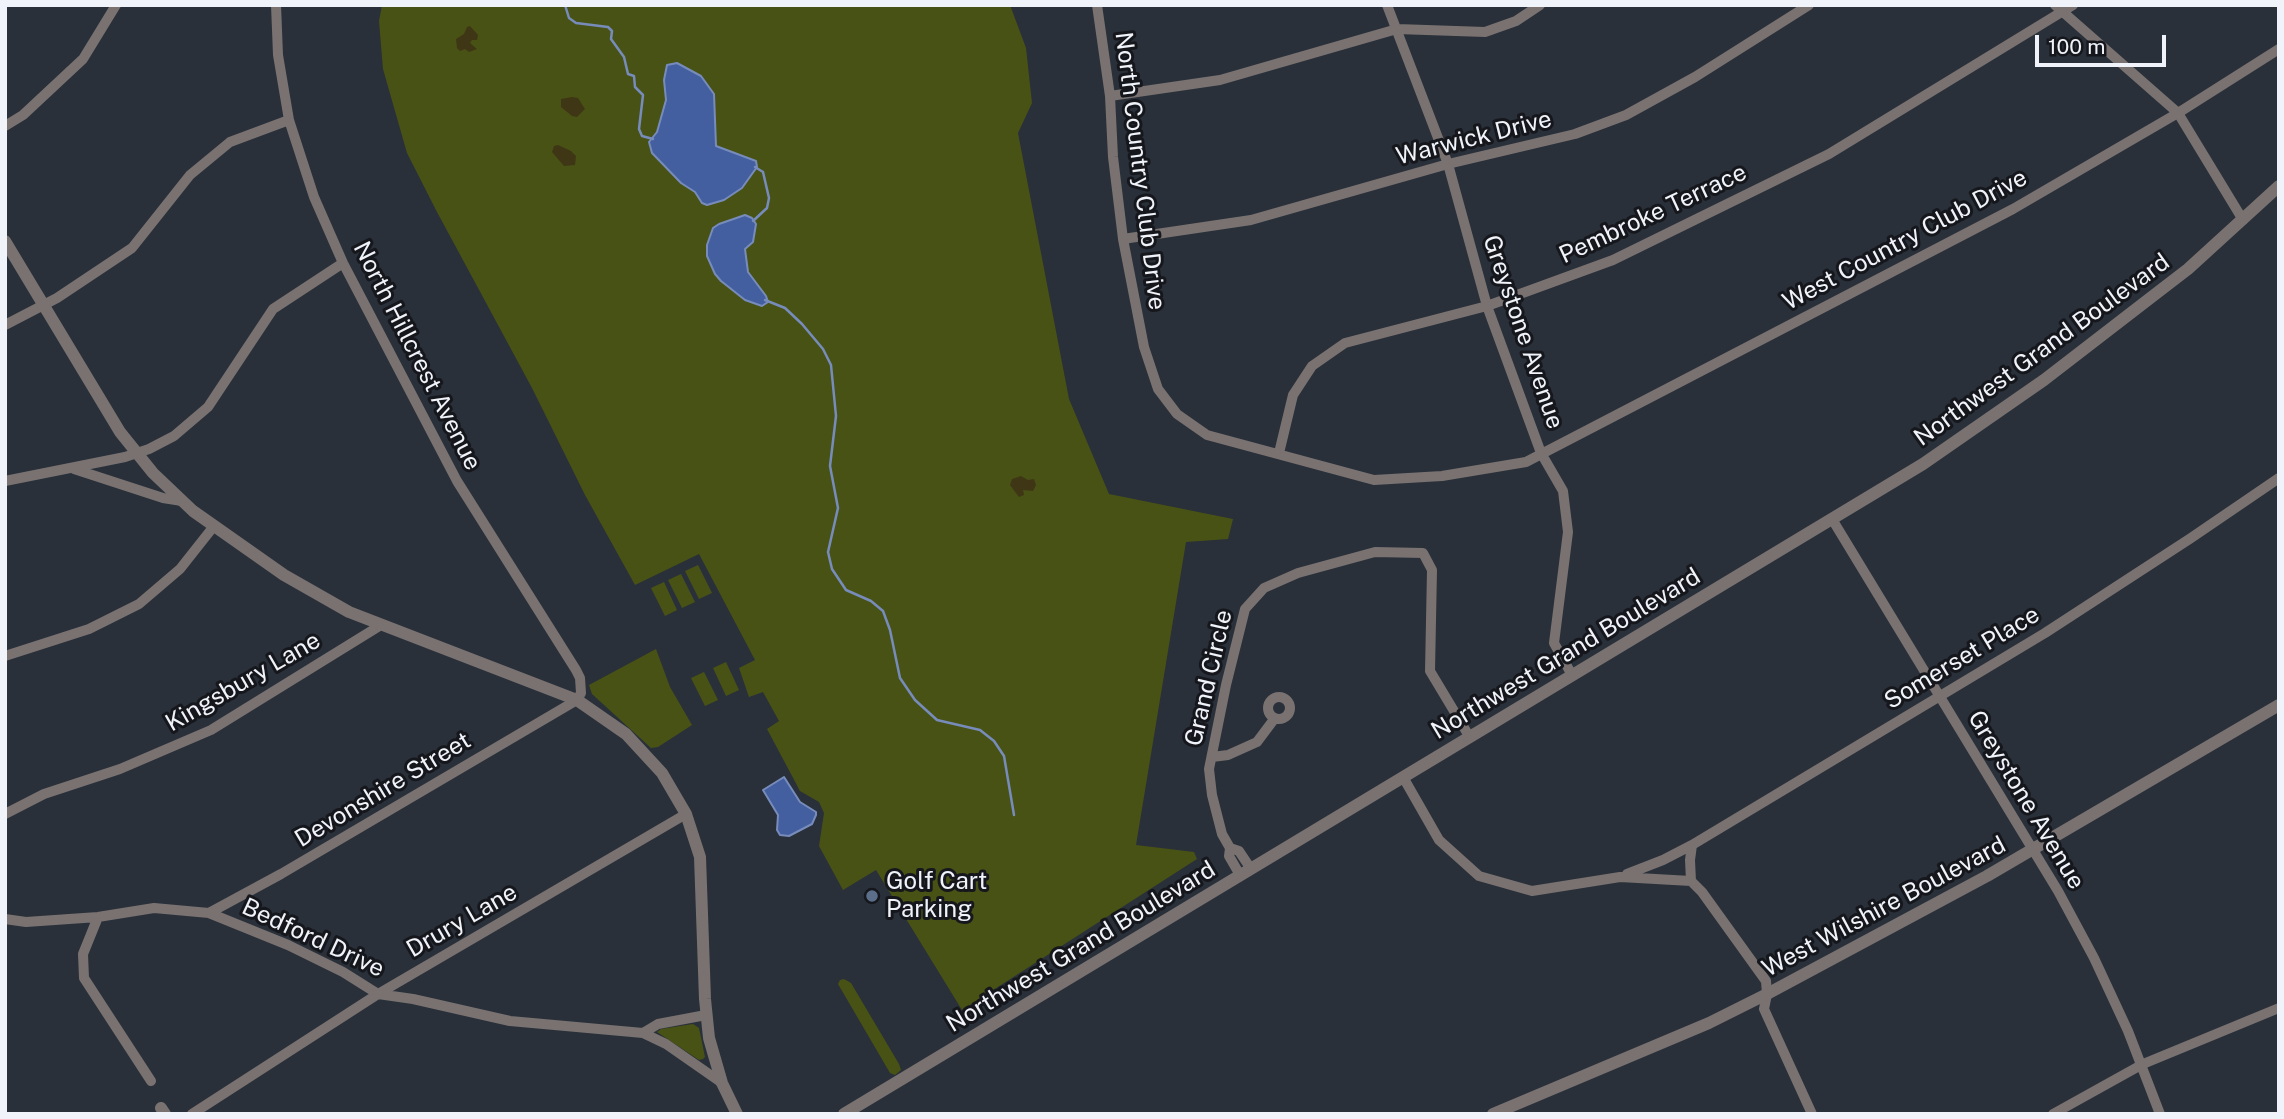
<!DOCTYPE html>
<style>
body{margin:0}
#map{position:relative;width:2284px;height:1119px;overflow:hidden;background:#293039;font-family:"Public Sans",sans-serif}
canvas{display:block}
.frame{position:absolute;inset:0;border:7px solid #f0f4fa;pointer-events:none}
.scale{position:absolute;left:2035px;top:35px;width:131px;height:32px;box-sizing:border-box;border:4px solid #f0f4fa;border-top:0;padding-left:9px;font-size:21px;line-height:24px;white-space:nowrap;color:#f0f4fa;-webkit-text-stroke:5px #15171c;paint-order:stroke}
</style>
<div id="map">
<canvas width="2284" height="1119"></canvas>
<div class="frame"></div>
<div class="scale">100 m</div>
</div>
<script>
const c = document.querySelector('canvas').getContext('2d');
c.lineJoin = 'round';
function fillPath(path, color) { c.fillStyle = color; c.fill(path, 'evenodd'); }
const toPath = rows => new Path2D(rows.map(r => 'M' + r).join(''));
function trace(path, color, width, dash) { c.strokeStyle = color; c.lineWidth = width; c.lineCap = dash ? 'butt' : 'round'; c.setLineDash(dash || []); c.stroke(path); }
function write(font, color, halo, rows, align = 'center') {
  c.font = font + ' "Public Sans",sans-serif'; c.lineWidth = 6; c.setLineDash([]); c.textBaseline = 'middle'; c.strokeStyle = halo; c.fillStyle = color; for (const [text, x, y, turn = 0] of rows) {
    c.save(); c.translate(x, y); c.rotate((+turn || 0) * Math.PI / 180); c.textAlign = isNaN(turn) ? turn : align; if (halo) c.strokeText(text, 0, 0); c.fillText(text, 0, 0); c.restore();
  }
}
fillPath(toPath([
 [382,5,1010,5,1026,48,1032,103,1018,133,1069,399,1109,494,1233,519,1228,539,1186,542,1136,845,1194,852,1197,859,962,1010,876,870,843,890,819,846,824,813,819,802,800,791,767,729,779,721,763,692,749,697,739,668,755,660,699,554,635,585,585,495,532,388,437,212,407,153,383,69,379,21],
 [698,565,712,593,699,599,685,571],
 [681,574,695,602,682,608,668,580],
 [664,582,677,610,665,616,651,588],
 [656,649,670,687,692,725,658,747,651,748,592,694,589,685],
 [726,662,739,690,726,696,713,668],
 [704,672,718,700,705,706,691,678],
 [844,979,851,983,899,1064,901,1070,895,1075,890,1073,838,984,840,980],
 [693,1024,699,1028,705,1057,703,1059,699,1060,657,1032,661,1029]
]), '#485215');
fillPath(toPath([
 [470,26,478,35,477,40,472,40,470,43,477,49,469,52,465,49,460,51,457,48,456,39,464,34,467,27],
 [572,97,578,98,585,109,577,117,572,116,561,107,561,99],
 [558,145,571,151,576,156,575,165,564,166,552,152,554,146],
 [1021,476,1028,480,1034,479,1036,485,1033,491,1023,490,1024,495,1019,497,1010,485,1012,479]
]), '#3f3616');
const water = toPath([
 [677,63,701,76,714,94,716,146,756,161,757,167,742,188,724,200,707,205,702,203,695,192,681,183,652,153,649,142,657,132,666,100,664,80,667,65,677,63],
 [745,215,752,218,756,224,753,242,745,249,748,272,766,296,768,302,762,306,745,300,721,281,715,274,707,256,707,245,713,228,719,224,745,215],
 [784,777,800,802,816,812,816,815,812,824,789,836,780,835,777,830,778,815,763,790,784,777]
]);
fillPath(water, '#435fa0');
trace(water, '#778cbb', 2);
trace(toPath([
 [565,5,569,18,576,23,608,27,612,31,611,39,624,57,628,74,634,76,635,87,643,95,639,129,642,136,653,139],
 [753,221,767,208,769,198,763,172,755,167],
 [765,300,785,308,802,324,823,349,831,365,836,416,830,466,838,508,828,552,832,569,846,590,871,601,883,611,890,630,900,678,915,700,937,720,980,730,994,741,1004,756,1014,815]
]), '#778cbb', 2.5);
trace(toPath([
 [1097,5,1110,96,1113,157,1123,239,1144,347,1158,389,1177,414,1207,435,1374,480,1442,476,1526,462,2013,209,2178,113,2279,49],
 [1387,5,1448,164,1487,306,1541,453,1563,491,1568,532,1554,643,1572,675],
 [2055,5,2178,113,2243,220],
 [1110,96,1220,80,1397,29,1485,32,1516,21,1540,5],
 [5,126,23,115,83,59,116,5],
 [1123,239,1251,220,1448,164,1575,134,1626,115,1695,77,1809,5],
 [5,325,57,298,132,248,190,175,230,142,289,120],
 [1279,453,1293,395,1312,366,1345,343,1487,306,1613,260,1829,154,2073,5],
 [74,469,163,498,182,501],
 [5,481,125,457,149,449,174,436,208,407,273,309,343,263],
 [1832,519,2058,891,2094,958,2128,1031,2160,1114],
 [5,656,89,629,139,604,180,569,214,526],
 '1268 708a11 11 0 1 1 22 0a11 11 0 1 1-22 0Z',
 [1212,757,1228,755,1257,742,1275,718],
 [1403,777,1439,840,1479,876,1532,891,1620,877,1691,881,1702,892,1766,981,1767,994,1764,1009,1812,1114],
 [5,814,44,794,120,769,211,730,381,625],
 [1230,848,1239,851,1251,869],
 [1627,874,1663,860,1692,845],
 [1240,875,1229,856,1230,848,1222,834,1212,795,1209,769,1226,685,1245,609,1264,588,1298,573,1375,552,1423,553,1432,570,1430,671,1469,736],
 [1691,881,1690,860,1692,845,2045,633,2191,538,2279,478],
 [209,913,281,874,577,700,581,693,580,678,576,670,457,481,343,263,314,197,289,120,278,55,276,5],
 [98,917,83,954,84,978,151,1081],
 [5,919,26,922,98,917,154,908,209,913,288,945,343,972,378,994,413,999,510,1021,643,1033,666,1044,722,1083],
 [643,1033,658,1024,706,1015],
 [192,1114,378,994,686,814],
 [2053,1114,2143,1064,2279,1008]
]), '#797271', 10);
trace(toPath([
 [5,241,120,432,153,473,193,511,284,575,349,612,577,700,626,734,662,773,686,814,700,857,705,999,709,1038,722,1083,737,1114],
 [161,1108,165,1114],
 [844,1114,1923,464,2044,380,2149,299,2188,269,2279,186],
 [1493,1114,1709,1023,1767,994,1987,876,2279,705]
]), '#797271', 12);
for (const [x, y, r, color] of [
 [872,896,7,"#5c6f8a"]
]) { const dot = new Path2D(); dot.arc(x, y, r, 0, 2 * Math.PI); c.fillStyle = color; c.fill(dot); trace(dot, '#15171c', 2.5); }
write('24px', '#f0f4fa', '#15171c', [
 ["Warwick Drive",1474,138,-14],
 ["North Country Club Drive",1140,171,83],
 ["Pembroke Terrace",1653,214,-25],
 ["West Country Club Drive",1905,240,-28],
 ["Greystone Avenue",1523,332,71],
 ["Northwest Grand Boulevard",2042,350,-36],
 ["North Hillcrest Avenue",417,356,63],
 ["Northwest Grand Boulevard",1566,654,-31],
 ["Somerset Place",1962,658,-31],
 ["Grand Circle",1209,678,-77],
 ["Kingsbury Lane",243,682,-30],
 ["Devonshire Street",383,790,-31],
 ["Greystone Avenue",2026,800,59],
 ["West Wilshire Boulevard",1884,907,-28],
 ["Drury Lane",462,921,-30],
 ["Bedford Drive",313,938,25],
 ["Northwest Grand Boulevard",1081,947,-31]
]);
write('24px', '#f0f4fa', '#15171c', [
 ["Golf Cart",886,882],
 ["Parking",886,910]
], 'left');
</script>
